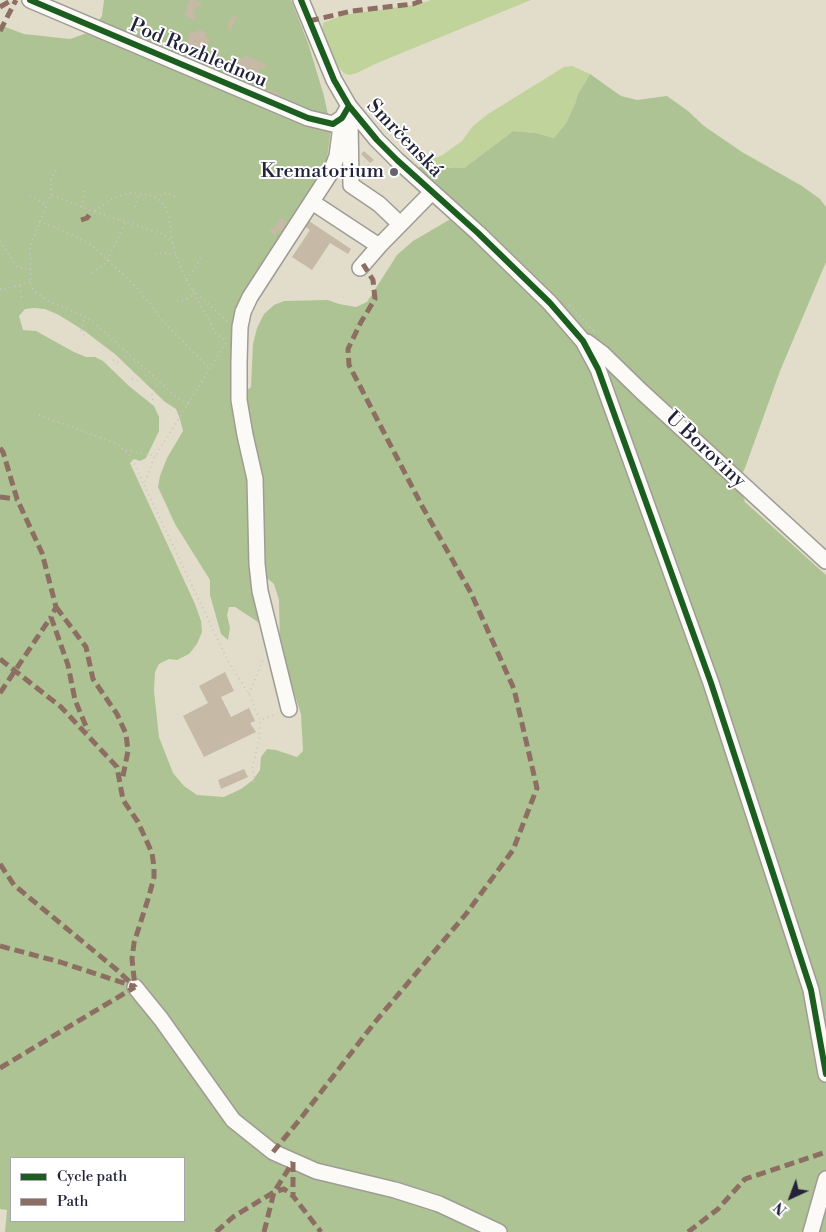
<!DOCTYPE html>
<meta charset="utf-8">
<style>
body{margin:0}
#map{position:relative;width:826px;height:1232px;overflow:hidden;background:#e2ddcb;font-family:"Libre Bodoni",serif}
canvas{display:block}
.legend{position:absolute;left:10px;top:1157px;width:175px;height:65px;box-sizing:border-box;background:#fff;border:1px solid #a7a7b1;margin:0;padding:6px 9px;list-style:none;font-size:15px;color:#22223b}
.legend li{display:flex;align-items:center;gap:10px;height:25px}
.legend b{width:25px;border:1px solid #a7a7b1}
.north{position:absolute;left:766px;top:1172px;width:50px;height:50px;-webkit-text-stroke:4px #fff;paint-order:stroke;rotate:223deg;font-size:14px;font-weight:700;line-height:20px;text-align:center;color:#22223b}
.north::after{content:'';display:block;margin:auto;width:18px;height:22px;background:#22223b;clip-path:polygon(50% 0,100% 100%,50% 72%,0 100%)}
</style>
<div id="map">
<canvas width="826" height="1232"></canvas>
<ul class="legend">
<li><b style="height:6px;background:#1b5e20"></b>Cycle path</li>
<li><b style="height:6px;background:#8d6e63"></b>Path</li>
</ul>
<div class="north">N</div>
</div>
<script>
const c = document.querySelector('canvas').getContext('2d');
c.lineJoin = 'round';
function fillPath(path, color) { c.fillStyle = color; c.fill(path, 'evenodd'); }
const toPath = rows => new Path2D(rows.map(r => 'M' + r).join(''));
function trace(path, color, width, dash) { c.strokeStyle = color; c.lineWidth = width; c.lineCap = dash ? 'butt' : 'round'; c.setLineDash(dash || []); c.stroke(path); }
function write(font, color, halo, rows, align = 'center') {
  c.font = font + ' "Libre Bodoni",serif'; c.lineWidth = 4; c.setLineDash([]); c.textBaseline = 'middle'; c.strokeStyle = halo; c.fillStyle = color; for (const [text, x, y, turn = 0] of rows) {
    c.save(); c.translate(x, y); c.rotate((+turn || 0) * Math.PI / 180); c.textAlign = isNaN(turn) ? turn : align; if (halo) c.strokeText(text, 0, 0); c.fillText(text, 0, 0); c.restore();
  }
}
fillPath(toPath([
 [431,0,531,0,375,64,357,73,349,75,344,73,338,67,322,32,323,23,343,15,420,4],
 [572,66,590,74,578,94,575,104,566,123,554,138,536,133,513,131,464,168,454,168,430,166,423,161,441,156,462,141,473,126,488,114,564,67]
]), '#c0d39b');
fillPath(toPath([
 [104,0,291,0,308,43,324,96,331,129,326,166,236,323,231,359,234,378,245,392,251,387,253,344,257,328,264,314,274,305,284,301,328,300,339,304,356,307,367,302,397,255,413,241,466,210,416,167,464,168,513,131,536,133,554,138,566,123,575,104,578,94,590,74,621,96,637,100,667,96,688,111,704,126,742,152,802,186,820,199,826,207,826,262,780,371,745,468,738,482,745,502,826,575,826,1232,5,1232,7,1210,0,1209,0,25,24,34,70,39,90,32,102,16],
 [34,308,45,309,59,315,86,332,116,355,165,402,176,409,180,419,183,431,167,458,160,476,158,487,175,524,210,580,210,595,221,634,228,640,230,628,227,615,229,607,235,607,261,624,265,585,268,579,274,584,279,600,280,649,301,714,303,751,297,757,276,750,267,749,261,757,260,770,253,780,241,789,224,797,197,795,184,786,173,773,159,737,154,691,155,672,159,664,169,659,177,660,189,654,197,644,202,632,201,621,195,604,130,463,134,459,140,461,146,458,159,431,159,417,154,406,129,386,103,361,95,357,86,357,74,352,36,331,23,330,19,316,25,309],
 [11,1158,184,1158,184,1221,11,1221]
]), '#aec393');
fillPath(toPath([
 [190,0,202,2,200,7,197,6,193,14,196,15,194,20,184,15],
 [232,16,237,17,231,29,227,28],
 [198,29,207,33,205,37,210,39,205,52,191,49,192,47,186,44,191,31,196,33],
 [245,55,266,64,263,70,259,69,255,78,235,69,239,60,238,59,241,57,243,59],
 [269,89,280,94,277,100,266,95],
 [364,151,374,160,370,163,361,154],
 [281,218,287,222,281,232,275,228],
 [306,219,351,249,348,254,330,243,312,270,292,257,310,230,302,225],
 [272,227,278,231,275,236,269,232],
 [225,672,234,691,221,697,231,717,249,708,255,721,250,723,256,732,204,757,183,716,208,703,199,686],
 [244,769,248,777,221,789,218,780]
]), '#c6b9a6');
const minor = toPath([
 [30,0,308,118,333,124,342,118,346,111],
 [301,0,334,80,349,106,377,140,397,160,478,233,550,303,583,341,598,369,711,683,811,990,826,1074],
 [350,120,351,185,379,204,400,224],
 [312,202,379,246,432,192],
 [360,268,379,246],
 [587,342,603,354,641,391,826,561],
 [289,709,260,591,257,564,255,479,245,435,239,400,239,362,240,327,243,312,250,297,331,172,337,156,342,118],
 [135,987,161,1019,233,1120,273,1152,316,1171,395,1190,439,1204,499,1232],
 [811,1232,826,1179]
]);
trace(minor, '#9f9c95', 18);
trace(toPath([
 [364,161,377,173],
 [51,195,51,179,57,169],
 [30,196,46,204],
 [155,197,167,193,176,197],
 [82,207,85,187],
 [135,207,139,195],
 [95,211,111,199,129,193,149,195,159,200,165,206,169,217,172,242],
 [39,222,54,227,75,236,95,248,137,288,164,322,210,369],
 [0,241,17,267,31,270],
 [155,254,165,253,177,256],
 [92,273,102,266,108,259,126,221],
 [186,279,195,268,201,257],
 [20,286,22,301],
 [0,289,4,290,31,281],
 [193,290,228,322],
 [177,301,185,300,193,294],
 [569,305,595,332],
 [84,335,81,330,85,317],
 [226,343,154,458,144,485,229,663,249,694,260,720,277,714],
 [113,360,119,363,128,354],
 [132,379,139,381,149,372],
 [153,400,152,393,159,382],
 [188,404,181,401,92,321,80,314,48,301,34,291,31,283,30,246,51,195,87,209,163,234,172,242,182,271,215,332,227,342],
 [39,415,118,444,131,457,144,485],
 [126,450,156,456],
 [249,694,264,657],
 [254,782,255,779,252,769,259,740,260,720]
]), '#c7c6c3', 2, [1, 4]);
trace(minor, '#fbfaf7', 15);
trace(toPath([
 [0,7,12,0],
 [309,21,352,11,413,4,424,0],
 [0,31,16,0],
 [81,220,87,218,92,211],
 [0,448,3,452,17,499,42,553,56,607,51,617,68,665,75,700,88,731],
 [0,497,17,499],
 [56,607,86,647,93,679,117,714,126,734,128,751,122,781],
 [0,659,61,707,117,767,123,800,138,822,152,853,154,867,154,877,149,896,134,943,132,959,135,987],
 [0,693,51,617],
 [0,864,14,885,117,970,135,987],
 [0,946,60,962,133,986],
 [0,1068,135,987],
 [273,1152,301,1118,375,1022,466,914,513,850,537,788,514,689,471,593,422,506,349,365,348,349,361,322,375,299,373,280,363,264],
 [293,1162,293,1196,321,1232],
 [216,1232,233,1217,274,1192,284,1189,293,1196],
 [264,1232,274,1192,293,1162],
 [688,1232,718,1209,745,1179,826,1152]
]), '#8d6e63', 5, [10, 5]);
trace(toPath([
 [30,0,308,118,333,124,342,118,349,106],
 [301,0,334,80,349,106,377,140,397,160,478,233,550,303,583,341,598,369,711,683,811,990,826,1074]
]), '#1b5e20', 6);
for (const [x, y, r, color] of [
 [394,172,5,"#65636d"]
]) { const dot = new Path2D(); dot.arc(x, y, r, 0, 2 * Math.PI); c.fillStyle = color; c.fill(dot); trace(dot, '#fff', 2); }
write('20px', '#22223b', '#fff', [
 ["Pod Rozhlednou",198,54,23],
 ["Smrčenská",404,139,46],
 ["U Boroviny",705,450,43]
]);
write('20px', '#22223b', '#fff', [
 ["Krematorium",384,172]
], 'right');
</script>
